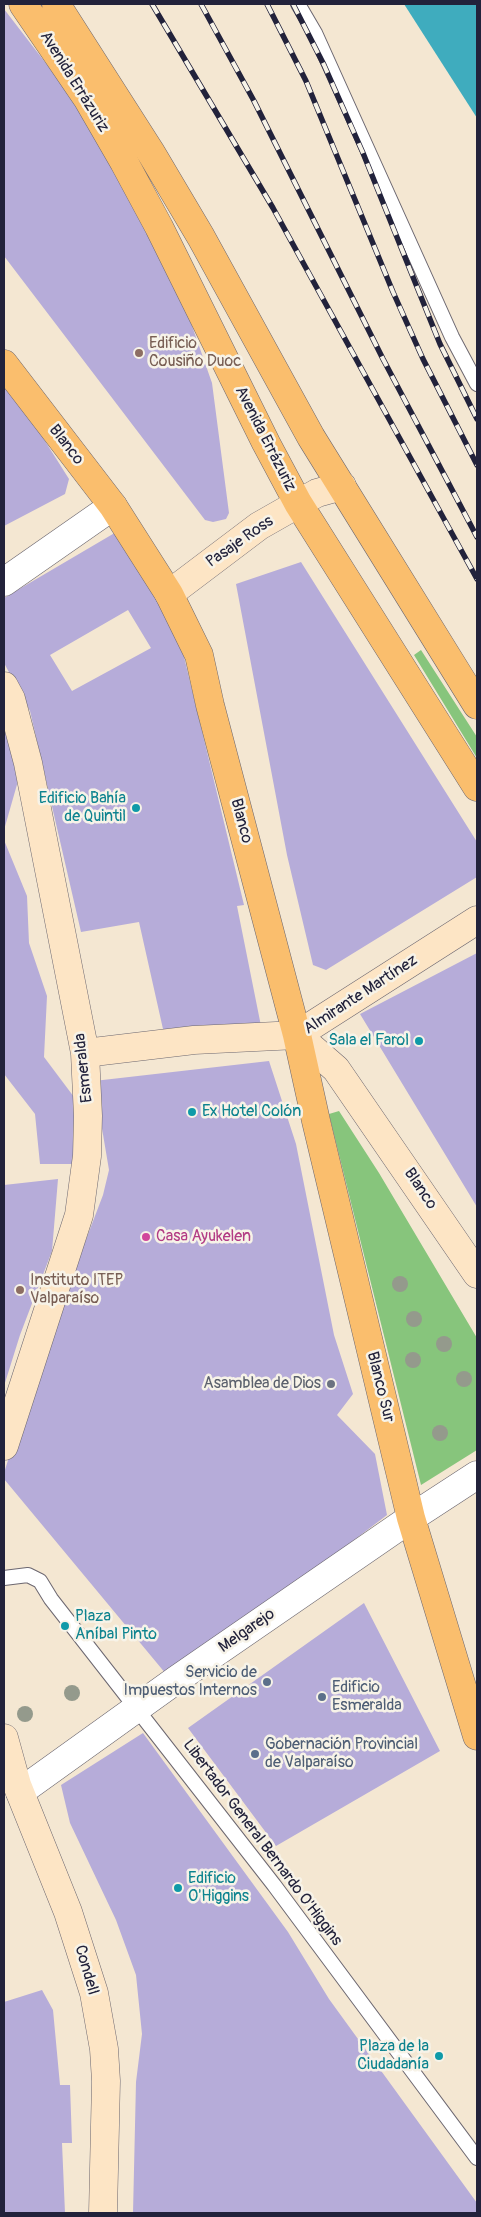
<!DOCTYPE html>
<meta charset="utf-8">
<style>
body{margin:0}
#map{position:relative;width:481px;height:2217px;overflow:hidden;background:#f4e7d2;font-family:Pangolin,sans-serif}
canvas{display:block}
.frame{position:absolute;inset:0;border:5px solid #22223b;pointer-events:none}
</style>
<div id="map">
<canvas width="481" height="2217"></canvas>
<div class="frame"></div>
</div>
<script>
const c = document.querySelector('canvas').getContext('2d');
c.lineJoin = 'round';
function fillPath(path, color) { c.fillStyle = color; c.fill(path, 'evenodd'); }
const toPath = rows => new Path2D(rows.map(r => 'M' + r).join(''));
function trace(path, color, width, dash) { c.strokeStyle = color; c.lineWidth = width; c.lineCap = dash ? 'butt' : 'round'; c.setLineDash(dash || []); c.stroke(path); }
function write(font, color, halo, rows, align = 'center') {
  c.font = font + ' Pangolin,sans-serif'; c.lineWidth = 5; c.setLineDash([]); c.textBaseline = 'middle'; c.strokeStyle = halo; c.fillStyle = color; for (const [text, x, y, turn = 0] of rows) {
    c.save(); c.translate(x, y); c.rotate((+turn || 0) * Math.PI / 180); c.textAlign = isNaN(turn) ? turn : align; if (halo) c.strokeText(text, 0, 0); c.fillText(text, 0, 0); c.restore();
  }
}
fillPath(toPath([
 [421,650,477,737,477,758,414,655],
 [339,1111,379,1173,477,1338,477,1450,421,1485,329,1114]
]), '#87c57c');
fillPath(toPath([
 [404,4,477,4,477,118]
]), '#3facbe');
fillPath(toPath([
 [4,9,68,92,153,238,191,323,212,383,229,513,226,519,213,522,205,520,4,256],
 [4,376,69,479,65,494,4,526],
 [118,531,178,632,244,905,237,906,262,1031,165,1038,139,922,81,932,30,711,4,663,4,598],
 [128,610,151,648,72,691,50,655],
 [301,562,477,842,477,877,326,970,313,965,287,855,236,584],
 [4,718,20,774,4,830],
 [4,840,27,896,29,943,47,996,44,1057,80,1105,83,1164,40,1164,35,1114,4,1074],
 [477,953,477,1207,360,1014],
 [269,1061,296,1144,334,1335,353,1394,337,1415,375,1454,387,1515,291,1588,166,1674,4,1479,4,1473,15,1438,13,1431,103,1195,109,1170,94,1081],
 [58,1179,52,1251,20,1335,4,1386,4,1185],
 [364,1603,440,1751,276,1846,188,1728],
 [143,1733,288,1932,329,1999,477,2203,477,2213,133,2213,136,2082,142,2034,136,1975,116,1920,70,1823,61,1785],
 [42,1990,53,2010,60,2085,70,2085,72,2143,62,2143,65,2213,4,2213,4,2002]
]), '#b6acd9');
const lane = toPath([
 [298,4,315,33,452,337,477,384],
 [4,1578,28,1575,40,1581,51,1599,274,1885,477,2158]
]);
const street = toPath([
 [4,582,113,506],
 [20,1792,176,1680,414,1516,477,1475]
]);
const secondary = toPath([
 [169,594,259,526,317,493,342,486],
 [4,686,11,699,28,763,85,1053,88,1116,87,1156,79,1215,4,1446],
 [297,1035,336,1069,477,1274],
 [85,1053,194,1040,297,1035,477,920],
 [4,1738,17,1785,68,1912,94,1993,104,2049,106,2081,103,2213]
]);
const primary = toPath([
 [23,4,87,98,124,162,159,227,266,443,298,503,477,787],
 [56,4,150,151,201,237,311,437,477,705],
 [4,364,113,506,169,594,199,655,210,705,297,1035,316,1121,411,1518,477,1736]
]);
trace(lane, '#6c6770', 16);
trace(street, '#6c6770', 29);
trace(secondary, '#6c6770', 29);
trace(primary, '#6c6770', 29);
trace(lane, '#fff', 14);
trace(street, '#fff', 28);
trace(secondary, '#fde5c5', 28);
trace(primary, '#fabe6d', 28);
const rail = toPath([
 [152,4,273,208,477,579],
 [201,4,254,101,383,359,477,537],
 [267,4,306,81,393,292,423,359,477,465],
 [293,4,324,65,363,153,440,344,477,419]
]);
trace(rail, '#22223b', 5.5);
trace(rail, '#f7f3e8', 4, [11]);
c.fillStyle = '#949a8c';
for (const [x, y] of [
 [400,1284],
 [414,1319],
 [444,1344],
 [413,1360],
 [464,1379],
 [440,1433],
 [72,1693],
 [25,1714]
]) { c.beginPath(); c.arc(x, y, 8, 0, 2 * Math.PI); c.fill(); }
for (const [x, y, r, color] of [
 [139,353,5,"#8d6e63"],
 [136,808,5,"#0f9aa8"],
 [419,1041,5,"#0f9aa8"],
 [192,1112,5,"#0f9aa8"],
 [146,1237,5,"#d1479c"],
 [20,1290,5,"#8d6e63"],
 [331,1384,5,"#6b7280"],
 [65,1626,5,"#0f9aa8"],
 [267,1682,5,"#5c6f8a"],
 [322,1697,5,"#5c6f8a"],
 [255,1754,5,"#5c6f8a"],
 [178,1888,5,"#0f9aa8"],
 [439,2056,5,"#0f9aa8"]
]) { const dot = new Path2D(); dot.arc(x, y, r, 0, 2 * Math.PI); c.fillStyle = color; c.fill(dot); trace(dot, '#f7f3e8', 2); }
write('16px', '#22223b', '#f7f3e8', [
 ["Avenida Errázuriz",74,82,58],
 ["Avenida Errázuriz",265,439,63],
 ["Blanco",66,445,52],
 ["Pasaje Ross",240,542,-35],
 ["Blanco",241,821,75],
 ["Almirante Martínez",361,995,-33],
 ["Esmeralda",84,1068,-96],
 ["Blanco",420,1189,56],
 ["Blanco Sur",380,1387,76],
 ["Melgarejo",247,1631,-35],
 ["Libertador General Bernardo O'Higgins",262,1843,53],
 ["Condell",86,1970,74]
]);
write('16px', '#785e54', '#f7f3e8', [
 ["Edificio",149,344],
 ["Cousiño Duoc",149,362],
 ["Instituto ITEP",30,1281],
 ["Valparaíso",30,1299]
], 'left');
write('16px', '#0d838f', '#f7f3e8', [
 ["Edificio Bahía",126,799],
 ["de Quintil",126,817],
 ["Sala el Farol",409,1041],
 ["Ex Hotel Colón",202,1112,"left"],
 ["Plaza",75,1617,"left"],
 ["Aníbal Pinto",75,1635,"left"],
 ["Edificio",188,1879,"left"],
 ["O'Higgins",188,1897,"left"],
 ["Plaza de la",429,2047],
 ["Ciudadanía",429,2065]
], 'right');
write('16px', '#b23c85', '#f7f3e8', [
 ["Casa Ayukelen",156,1237]
], 'left');
write('16px', '#5b616d', '#f7f3e8', [
 ["Asamblea de Dios",321,1384]
], 'right');
write('16px', '#4e5e75', '#f7f3e8', [
 ["Servicio de",257,1673,"right"],
 ["Impuestos Internos",257,1691,"right"],
 ["Edificio",332,1688],
 ["Esmeralda",332,1706],
 ["Gobernación Provincial",265,1745],
 ["de Valparaíso",265,1763]
], 'left');
</script>
